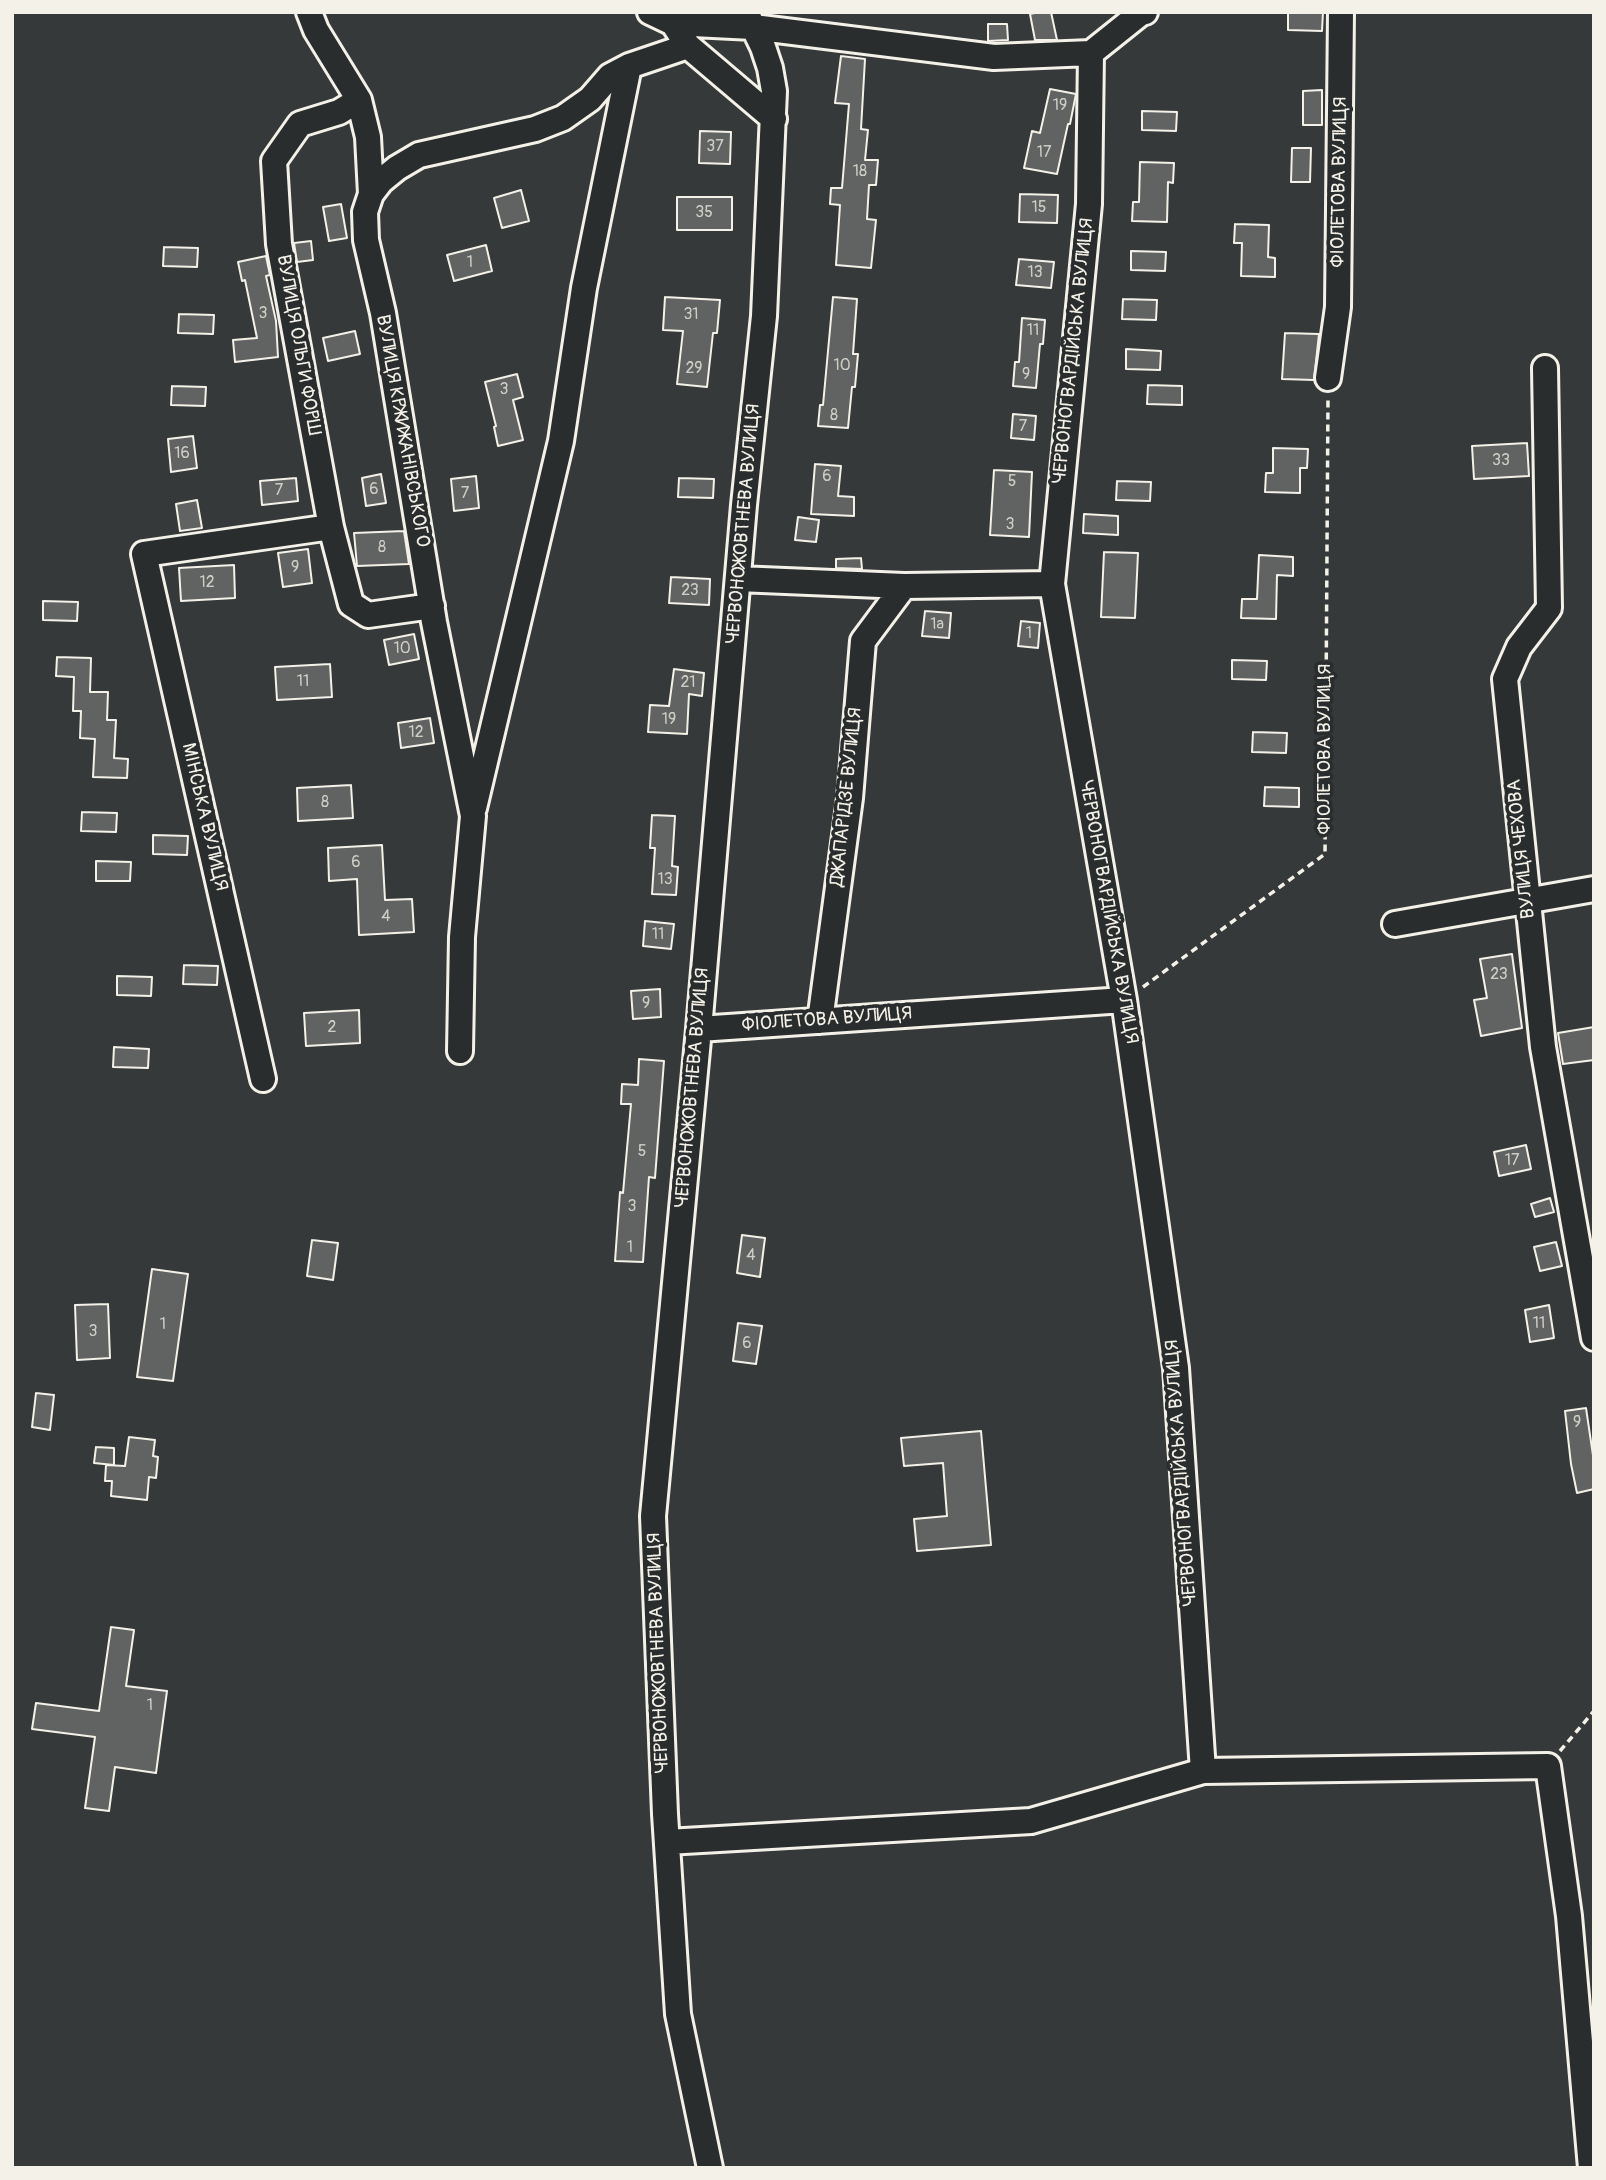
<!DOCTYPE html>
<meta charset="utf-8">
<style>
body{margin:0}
#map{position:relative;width:1606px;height:2180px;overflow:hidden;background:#363939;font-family:Pangolin,sans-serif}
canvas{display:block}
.frame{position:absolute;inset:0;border:14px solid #f4f1e8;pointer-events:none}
</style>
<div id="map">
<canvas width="1606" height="2180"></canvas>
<div class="frame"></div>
</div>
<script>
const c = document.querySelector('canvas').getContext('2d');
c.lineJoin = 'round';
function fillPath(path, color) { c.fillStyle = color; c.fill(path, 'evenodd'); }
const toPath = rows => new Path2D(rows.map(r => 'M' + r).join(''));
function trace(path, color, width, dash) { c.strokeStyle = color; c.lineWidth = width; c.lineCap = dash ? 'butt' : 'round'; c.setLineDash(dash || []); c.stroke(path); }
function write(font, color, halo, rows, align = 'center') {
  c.font = font + ' Pangolin,sans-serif'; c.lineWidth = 7; c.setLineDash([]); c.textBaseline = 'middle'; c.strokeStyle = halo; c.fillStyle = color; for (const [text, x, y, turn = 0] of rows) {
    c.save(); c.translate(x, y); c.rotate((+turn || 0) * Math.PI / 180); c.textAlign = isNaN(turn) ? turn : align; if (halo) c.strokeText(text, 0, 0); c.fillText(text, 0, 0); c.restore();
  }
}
const building = toPath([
 [1039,12,1051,12,1057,40,1035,40,1030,14,1039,12],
 [1288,12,1323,12,1322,31,1288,30,1288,12],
 [988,24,1007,24,1008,40,988,41,988,24],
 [841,56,865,59,861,129,868,130,865,160,878,160,876,185,869,185,867,219,876,220,871,268,836,265,840,205,830,204,831,188,842,188,849,104,835,103,841,56],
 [1050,89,1076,94,1070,124,1068,124,1057,174,1024,168,1032,131,1040,133,1050,89],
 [1322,90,1322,125,1303,125,1303,91,1322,90],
 [1142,111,1177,112,1176,131,1142,130,1142,111],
 [700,131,731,132,730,164,699,163,700,131],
 [1292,148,1311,148,1310,182,1291,182,1292,148],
 [1140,162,1174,163,1173,183,1168,182,1167,222,1132,221,1133,202,1139,202,1140,162],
 [521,190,529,221,502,228,494,198,521,190],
 [1020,194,1058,195,1057,223,1019,222,1020,194],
 [677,197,732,197,732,230,677,230,677,197],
 [341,204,347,238,329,241,323,207,341,204],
 [1235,224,1269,225,1268,257,1275,258,1275,277,1241,276,1242,243,1234,243,1235,224],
 [311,241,313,260,297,262,294,243,311,241],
 [486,245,492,271,454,281,447,255,486,245],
 [164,247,198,248,197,267,163,266,164,247],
 [1131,251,1166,252,1165,271,1131,270,1131,251],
 [266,256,270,275,266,276,276,321,278,357,235,362,233,340,257,338,245,280,242,281,238,262,266,256],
 [1019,259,1054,262,1051,288,1016,285,1019,259],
 [665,297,720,300,717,333,713,333,707,387,677,384,683,331,663,330,665,297],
 [833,297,857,299,853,354,858,354,855,387,852,387,848,428,818,426,820,405,823,405,833,297],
 [1123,299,1157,300,1156,320,1122,319,1123,299],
 [179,314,214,315,213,334,178,333,179,314],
 [1022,318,1045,320,1043,344,1040,344,1036,388,1013,386,1015,362,1019,362,1022,318],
 [355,331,360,354,328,361,323,338,355,331],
 [1285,333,1319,334,1314,380,1282,379,1285,333],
 [1126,349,1161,351,1160,370,1126,369,1126,349],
 [517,374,523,397,513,400,523,440,498,446,494,427,496,426,485,382,517,374],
 [1148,385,1182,386,1182,405,1147,404,1148,385],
 [172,386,206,387,205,406,171,405,172,386],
 [1013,414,1036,416,1034,440,1011,438,1013,414],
 [193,436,197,468,171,472,168,439,193,436],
 [1527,443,1529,476,1474,479,1472,446,1527,443],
 [1273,448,1308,449,1307,468,1300,468,1300,493,1265,492,1266,473,1273,473,1273,448],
 [815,464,841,466,838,496,854,497,854,516,811,514,815,464],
 [994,470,1032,472,1029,537,990,535,994,470],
 [381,474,386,503,366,506,362,478,381,474],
 [476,476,479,508,454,511,451,479,476,476],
 [296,478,298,501,262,505,260,481,296,478],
 [679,478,714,479,713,498,678,497,679,478],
 [1117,481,1151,482,1150,501,1116,500,1117,481],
 [197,500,202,528,180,531,176,504,197,500],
 [1084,514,1118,516,1118,535,1083,533,1084,514],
 [798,517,819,520,816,542,795,540,798,517],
 [404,531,409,564,357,566,354,533,404,531],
 [308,549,312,583,283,587,278,553,308,549],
 [1104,552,1138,553,1135,618,1101,617,1104,552],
 [1259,555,1293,557,1293,576,1277,575,1276,619,1241,618,1242,599,1257,599,1259,555],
 [861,558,862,569,836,568,836,559,861,558],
 [234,565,235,598,181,601,179,568,234,565],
 [671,577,710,579,709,605,669,603,671,577],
 [43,601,78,602,77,621,43,620,43,601],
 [925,611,951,613,949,638,922,636,925,611],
 [1021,621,1040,623,1038,648,1018,646,1021,621],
 [414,634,419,659,389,665,384,640,414,634],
 [57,657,91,658,90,692,108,692,107,720,116,720,114,758,128,759,127,778,93,777,95,739,80,738,81,711,73,711,74,677,56,676,57,657],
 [1232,660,1267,661,1266,680,1232,679,1232,660],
 [330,664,332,697,277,700,275,667,330,664],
 [674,669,704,673,702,696,689,694,687,734,648,732,650,705,669,706,674,669],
 [430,718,434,743,401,748,398,723,430,718],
 [1253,732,1287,733,1286,753,1252,752,1253,732],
 [351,785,353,818,298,821,297,788,351,785],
 [1265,787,1299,788,1299,807,1264,806,1265,787],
 [82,812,117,813,116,832,81,831,82,812],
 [652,815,675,816,672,866,678,867,676,895,652,894,655,848,650,848,652,815],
 [153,835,188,836,187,855,153,854,153,835],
 [382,845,385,900,412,899,414,932,359,935,357,879,329,881,328,848,382,845],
 [96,861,131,862,130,881,96,881,96,861],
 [645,921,674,924,671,949,643,946,645,921],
 [1512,954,1522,1028,1481,1036,1474,1000,1487,998,1480,959,1512,954],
 [184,965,218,966,217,985,183,984,184,965],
 [117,976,152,977,151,996,117,995,117,976],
 [660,989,661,1017,633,1019,631,991,660,989],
 [359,1010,360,1043,306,1046,304,1013,359,1010],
 [1594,1027,1594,1060,1563,1064,1558,1033,1594,1027],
 [114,1047,149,1049,148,1068,113,1067,114,1047],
 [639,1059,664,1061,655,1178,649,1177,643,1262,615,1261,620,1192,623,1193,631,1104,621,1104,622,1084,638,1085,639,1059],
 [1526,1145,1531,1169,1499,1176,1494,1152,1526,1145],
 [1550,1198,1554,1212,1535,1217,1531,1204,1550,1198],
 [742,1235,765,1238,760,1277,737,1273,742,1235],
 [312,1240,338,1243,333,1280,307,1276,312,1240],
 [1556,1242,1562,1266,1540,1271,1534,1247,1556,1242],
 [152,1269,188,1274,173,1381,137,1377,152,1269],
 [108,1304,110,1358,77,1360,75,1305,108,1304],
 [1549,1305,1554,1338,1530,1342,1525,1310,1549,1305],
 [738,1323,762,1326,756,1364,733,1361,738,1323],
 [36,1393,54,1395,50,1430,32,1427,36,1393],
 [1586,1408,1594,1462,1594,1489,1577,1493,1571,1464,1565,1411,1586,1408],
 [981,1431,991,1545,917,1551,914,1519,947,1516,943,1463,904,1466,901,1438,981,1431],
 [129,1437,155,1440,153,1456,158,1457,156,1478,149,1477,147,1500,111,1496,112,1481,105,1481,106,1465,125,1466,129,1437],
 [96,1447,114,1448,114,1465,94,1463,96,1447],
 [111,1627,134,1630,126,1686,167,1691,156,1773,115,1767,109,1811,85,1808,95,1737,32,1729,36,1703,99,1711,111,1627]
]);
fillPath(building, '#616362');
trace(building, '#f4f1e8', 2);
const minor = toPath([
 [309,12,316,30,359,100,368,137,371,194],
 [650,12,673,23,753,27,994,57,1091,53,1141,13,1145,12],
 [688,46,774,119],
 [1091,53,1089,204,1052,584,1124,1000,1176,1368,1203,1771],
 [359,100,339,112,300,124,274,161,279,244,331,527,351,604,368,615,432,606],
 [1545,368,1549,608,1519,647,1505,679,1543,1047,1594,1338],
 [1328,378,1338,307,1341,12],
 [738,579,904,586,1052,584],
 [474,808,561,441,584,288,629,66],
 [1395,924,1594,889],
 [820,1021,850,798,863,641,904,586],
 [699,1029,1124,1000],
 [460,1051,462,937,473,816,434,622,383,313,366,240,365,212,371,194,381,181,397,168,419,155,535,129,563,118,590,99,610,76,629,66,688,46,673,23],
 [263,1079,144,554,331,527],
 [667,1842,1031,1821,1203,1771,1548,1766,1569,1916,1591,2168],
 [710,2168,678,2014,665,1814,653,1516,699,1029,744,505,764,316,774,91,770,68,763,47,746,12]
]);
trace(minor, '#f4f1e8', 30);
trace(toPath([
 [1143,987,1325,854,1328,397],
 [1560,1751,1594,1711]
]), '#f4f1e8', 3.5, [7, 5]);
trace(minor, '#2a2d2e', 24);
write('16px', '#cfcec6', null, [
 ["19",1060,106],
 ["37",715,147],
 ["17",1044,153],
 ["18",860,172],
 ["15",1039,208],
 ["35",704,213],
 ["1",470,263],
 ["13",1035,273],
 ["3",263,314],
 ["31",691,315],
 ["11",1033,331],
 ["10",842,366],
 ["29",694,369],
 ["9",1026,375],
 ["3",504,390],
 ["8",834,416],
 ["7",1023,427],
 ["16",182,454],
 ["33",1501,461],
 ["6",827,477],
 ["5",1012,482],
 ["6",374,490],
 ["7",279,491],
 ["7",465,494],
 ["3",1010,525],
 ["8",382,548],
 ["9",295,568],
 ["12",207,583],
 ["23",690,591],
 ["1а",937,625],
 ["1",1029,634],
 ["10",402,649],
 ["11",303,682],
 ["21",688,683],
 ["19",669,720],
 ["12",416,733],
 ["8",325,803],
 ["6",356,863],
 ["13",665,880],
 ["4",386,917],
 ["11",658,935],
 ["23",1499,975],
 ["9",646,1004],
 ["2",332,1028],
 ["5",642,1152],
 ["17",1512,1161],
 ["3",632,1207],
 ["1",630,1248],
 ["4",751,1256],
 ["11",1539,1324],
 ["1",163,1325],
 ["3",93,1332],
 ["6",747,1344],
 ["9",1577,1423],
 ["1",150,1706]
]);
write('19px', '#f4f1e8', '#2a2d2e', [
 ["ФІОЛЕТОВА ВУЛИЦЯ",1340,182,-89],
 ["ВУЛИЦЯ ОЛЬГИ ФОРШ",298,345,80],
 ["ЧЕРВОНОГВАРДІЙСЬКА ВУЛИЦЯ",1074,351,-84],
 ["ВУЛИЦЯ КРЖИЖАНІВСЬКОГО",402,431,80],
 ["ЧЕРВОНОЖОВТНЕВА ВУЛИЦЯ",744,524,-85],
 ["ФІОЛЕТОВА ВУЛИЦЯ",1325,749,-90],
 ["ДЖАПАРІДЗЕ ВУЛИЦЯ",847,797,-84],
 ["МІНСЬКА ВУЛИЦЯ",204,817,77],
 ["ВУЛИЦЯ ЧЕХОВА",1522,849,-96],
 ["ЧЕРВОНОГВАРДІЙСЬКА ВУЛИЦЯ",1108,912,80],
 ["ФІОЛЕТОВА ВУЛИЦЯ",827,1020,-4],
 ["ЧЕРВОНОЖОВТНЕВА ВУЛИЦЯ",693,1088,-85],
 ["ЧЕРВОНОГВАРДІЙСЬКА ВУЛИЦЯ",1182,1473,-94],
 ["ЧЕРВОНОЖОВТНЕВА ВУЛИЦЯ",659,1653,-92]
]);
</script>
